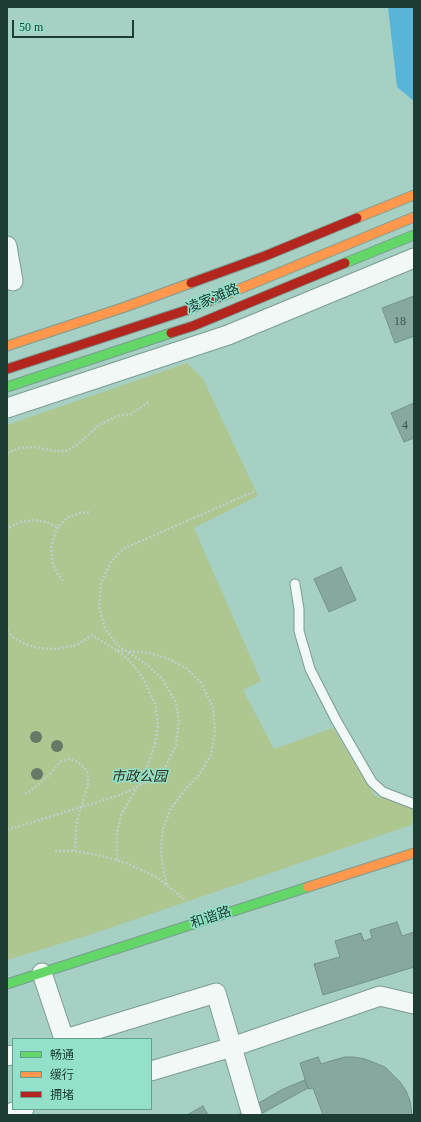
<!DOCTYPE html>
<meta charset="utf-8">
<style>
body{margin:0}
#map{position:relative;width:421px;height:1122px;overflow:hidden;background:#a6d0c3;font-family:"Times New Roman","Noto Sans SC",serif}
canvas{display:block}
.frame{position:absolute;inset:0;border:8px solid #1c3c34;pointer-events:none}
.legend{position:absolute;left:12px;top:1038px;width:140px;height:72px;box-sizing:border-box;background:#94e1cb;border:1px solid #649f8f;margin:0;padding:5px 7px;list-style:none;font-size:12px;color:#1c3c34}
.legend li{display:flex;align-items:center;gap:8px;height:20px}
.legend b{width:20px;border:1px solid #649f8f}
.scale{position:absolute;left:12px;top:20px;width:122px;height:18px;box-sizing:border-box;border:2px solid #1c3c34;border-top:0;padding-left:5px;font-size:12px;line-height:14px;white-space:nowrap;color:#1c3c34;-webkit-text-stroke:3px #94e1cb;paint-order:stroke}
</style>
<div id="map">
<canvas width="421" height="1122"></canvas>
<div class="frame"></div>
<ul class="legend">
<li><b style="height:5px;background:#63d668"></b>畅通</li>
<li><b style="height:5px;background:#ff974d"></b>缓行</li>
<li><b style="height:5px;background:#b3261e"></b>拥堵</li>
</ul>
<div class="scale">50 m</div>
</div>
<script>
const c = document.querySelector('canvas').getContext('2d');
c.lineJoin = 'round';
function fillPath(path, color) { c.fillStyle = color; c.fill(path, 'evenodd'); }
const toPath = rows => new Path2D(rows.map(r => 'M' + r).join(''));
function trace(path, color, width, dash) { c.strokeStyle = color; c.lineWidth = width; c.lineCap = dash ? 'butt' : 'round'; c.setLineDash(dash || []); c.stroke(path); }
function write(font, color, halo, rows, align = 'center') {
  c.font = font + ' "Times New Roman","Noto Sans SC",serif'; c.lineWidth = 3; c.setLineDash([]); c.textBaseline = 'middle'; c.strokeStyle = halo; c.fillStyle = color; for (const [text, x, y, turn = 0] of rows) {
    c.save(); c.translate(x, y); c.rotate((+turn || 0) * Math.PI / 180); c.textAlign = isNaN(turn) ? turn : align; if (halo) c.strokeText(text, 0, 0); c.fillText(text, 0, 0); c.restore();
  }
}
fillPath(toPath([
 [187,363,203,379,258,496,194,528,261,681,243,690,274,749,333,728,375,796,414,806,414,819,411,825,92,934,7,960,7,425]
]), '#aec68f');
fillPath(toPath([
 [388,7,414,7,414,101,397,87]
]), '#58b5d7');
const building = toPath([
 [414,296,414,336,395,343,382,308,414,296],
 [414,403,414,438,404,442,391,413,414,403],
 [341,567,356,600,329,612,314,579,341,567],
 [397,922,402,936,414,932,414,967,323,995,314,964,340,957,335,941,361,933,364,941,372,938,370,930,397,922],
 [318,1057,321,1064,334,1060,345,1057,353,1057,365,1059,385,1067,400,1082,406,1091,410,1101,412,1115,323,1115,313,1088,308,1089,300,1063,318,1057],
 [305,1080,308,1088,259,1115,238,1115,283,1089,305,1080],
 [203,1106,208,1115,187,1115,203,1106]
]);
fillPath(building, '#87a89f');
trace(building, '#71938a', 1);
const lane = toPath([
 [295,584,299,609,299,631,310,669,336,720,372,782,383,792,414,804]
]);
const street = toPath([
 [7,246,13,281],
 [7,408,228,335,414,258],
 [42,973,64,1039],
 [65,1039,216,993,252,1115],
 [7,1056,13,1055],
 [151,1071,232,1047,380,996,414,1004],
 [7,1114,24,1109]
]);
const fast = toPath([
 [345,263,414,235],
 [7,387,171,333],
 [7,984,308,887]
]);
const slow = toPath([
 [357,218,414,195],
 [225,295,414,217],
 [7,346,125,307,191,283],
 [308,887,414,853]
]);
const jam = toPath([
 [191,283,265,256,357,218],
 [171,333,193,326,345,263],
 [7,369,187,310,225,295]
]);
trace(lane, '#7b9c93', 11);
trace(street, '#7b9c93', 21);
trace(fast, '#7b9c93', 11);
trace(slow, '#7b9c93', 11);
trace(jam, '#7b9c93', 11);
trace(toPath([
 [7,453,20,448,36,447,53,451,67,451,78,444,99,425,117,416,131,414,150,401],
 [7,531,10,527,21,522,34,520,46,522,58,527],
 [63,581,57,573,53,564,51,548,54,537,58,527,68,517,80,513,90,512],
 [7,631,13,637,25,644,37,648,55,649,77,645,92,635,116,650,129,660,143,678,155,704,158,724,155,744,146,771,121,815,117,834,117,860],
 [117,650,149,653,169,659,186,668,201,683,213,707,215,731,211,755,199,775,184,791,170,810,163,829,161,849,163,868,167,885],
 [25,794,34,788,46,778,61,761,69,759,76,761,84,767,88,774,88,785,78,817,76,828,75,851],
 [7,830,120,795,149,781,166,766,176,745,179,720,176,702,163,680,149,666,117,645,105,628,99,606,101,583,111,562,123,549,255,491],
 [55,851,75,851,98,855,126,863,155,876,187,901]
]), '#c0ceca', 2.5, [2, 2]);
trace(lane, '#f2f8f6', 9);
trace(street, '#f2f8f6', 19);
trace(fast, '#63d668', 9);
trace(slow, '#ff974d', 9);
trace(jam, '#b3261e', 9);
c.fillStyle = '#657967';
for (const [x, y] of [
 [36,737],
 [57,746],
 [37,774]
]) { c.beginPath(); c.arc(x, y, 6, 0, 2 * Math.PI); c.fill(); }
write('12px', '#37574f', null, [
 ["18",400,322],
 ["4",405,426]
]);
write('14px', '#1c3c34', '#94e1cb', [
 ["凌家滩路",213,299,-22],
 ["和谐路",211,918,-18]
]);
write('italic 14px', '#2f321b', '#94e1cb', [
 ["市政公园",139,777]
]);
</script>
